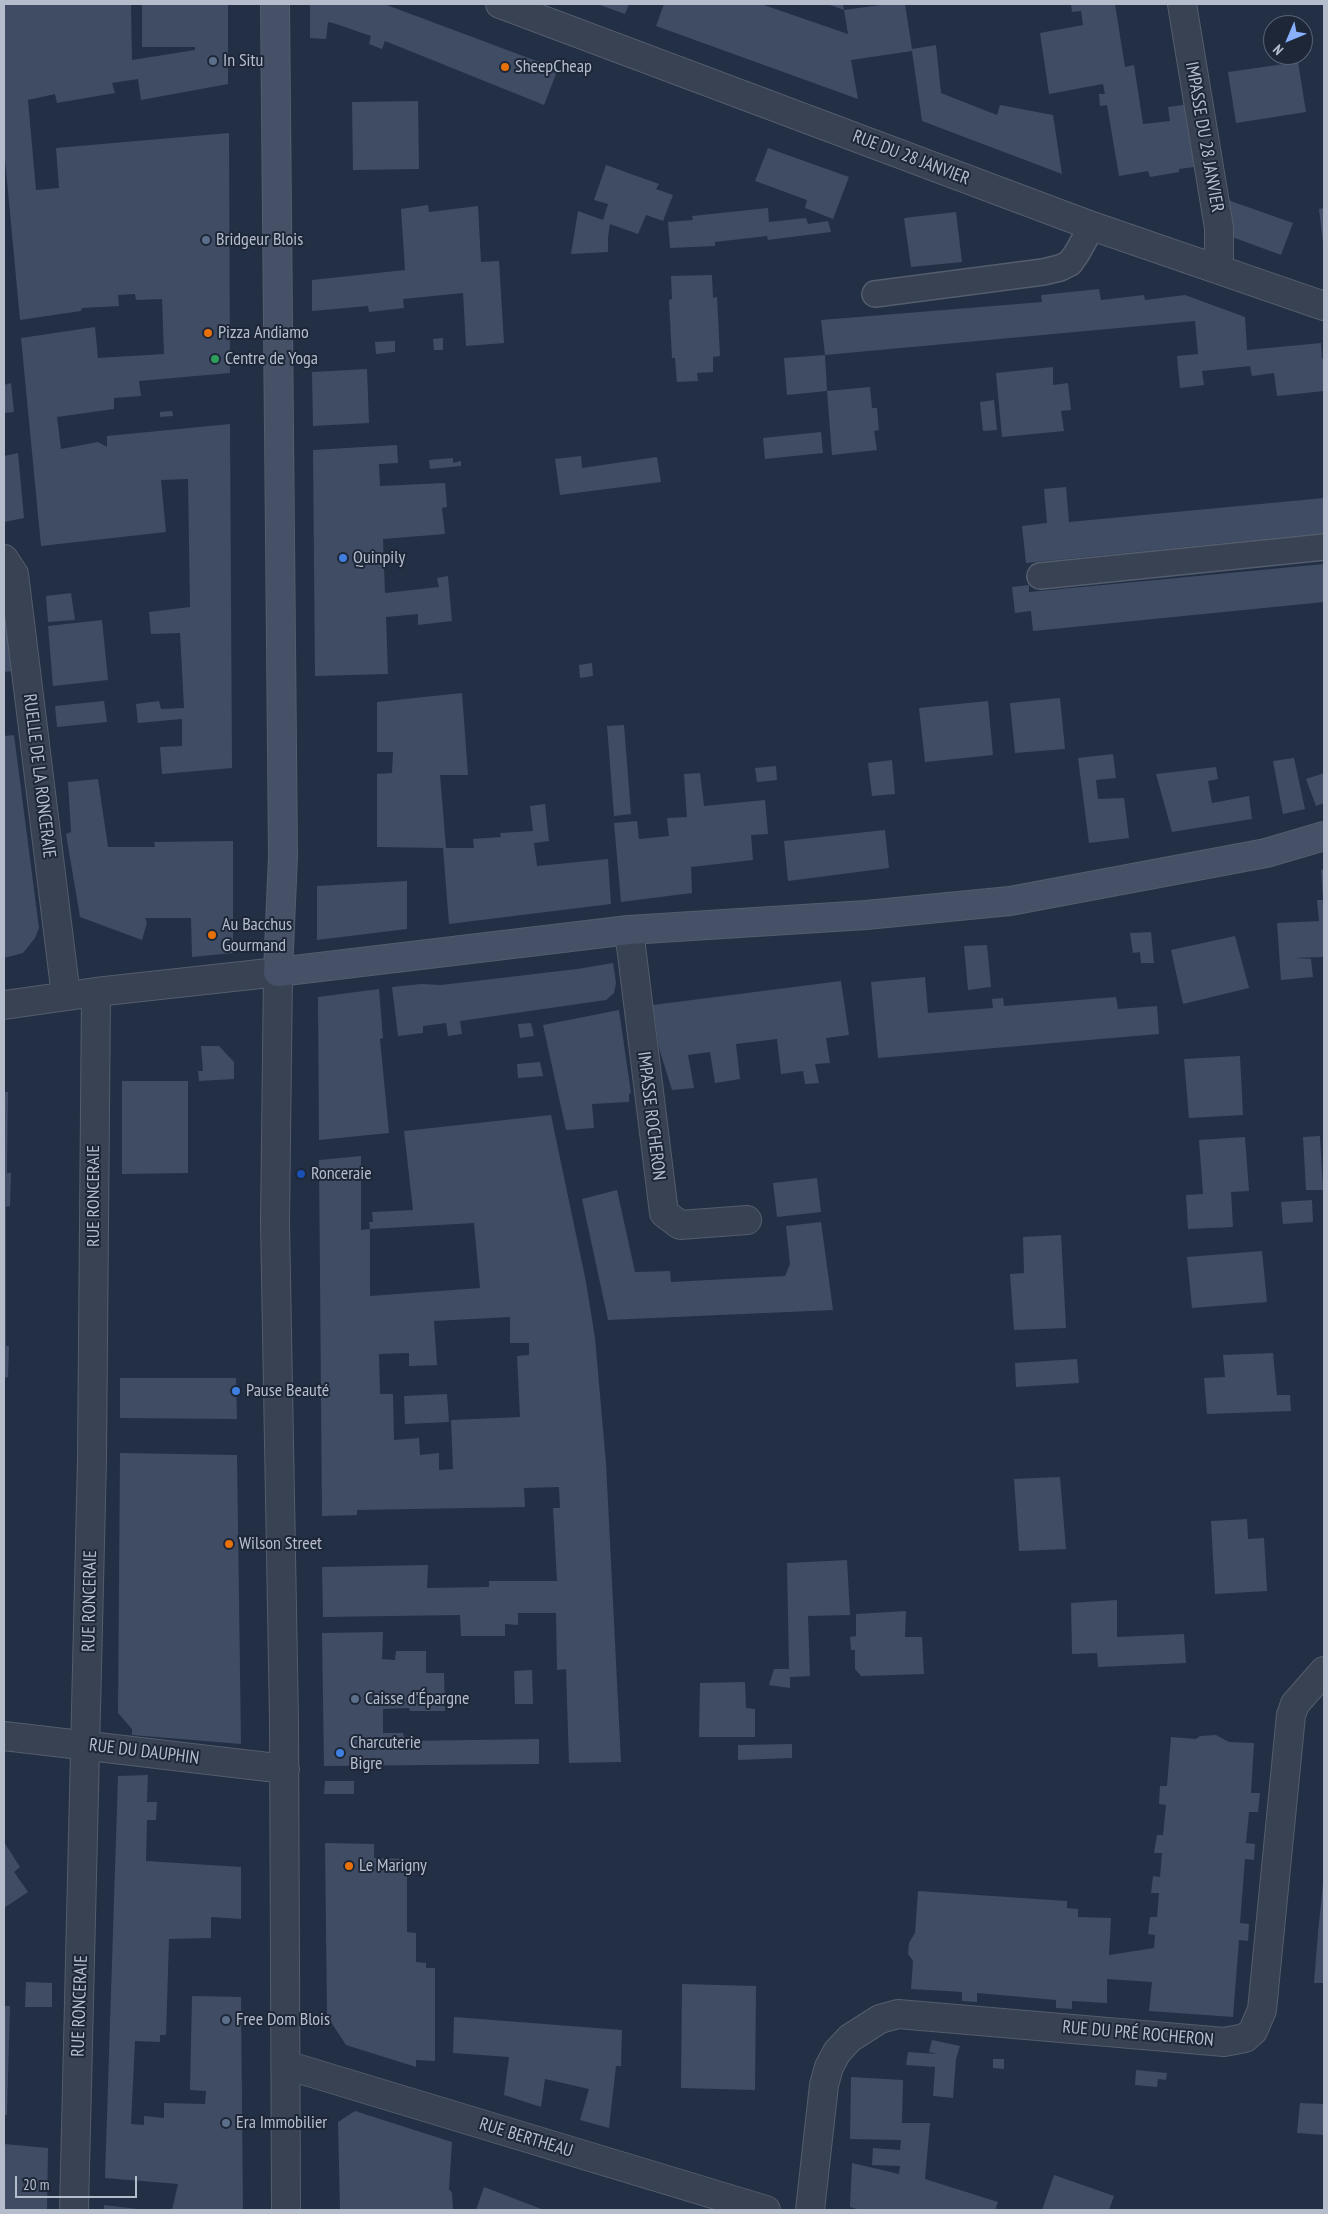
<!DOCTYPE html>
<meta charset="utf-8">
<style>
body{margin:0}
#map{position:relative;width:1328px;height:2214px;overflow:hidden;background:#232f44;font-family:"PT Sans Narrow",sans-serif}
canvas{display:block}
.frame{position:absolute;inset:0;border:5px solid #b5bdcd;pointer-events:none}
.north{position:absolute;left:1263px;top:15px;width:50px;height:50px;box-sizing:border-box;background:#1d2738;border:1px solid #5a6374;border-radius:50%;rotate:225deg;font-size:14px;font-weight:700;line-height:20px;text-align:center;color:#b5bdcd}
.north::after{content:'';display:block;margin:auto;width:18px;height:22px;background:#88b0ff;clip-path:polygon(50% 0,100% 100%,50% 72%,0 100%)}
.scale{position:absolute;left:15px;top:2176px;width:122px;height:22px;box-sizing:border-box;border:2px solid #b5bdcd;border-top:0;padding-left:6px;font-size:15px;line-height:18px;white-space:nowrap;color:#b5bdcd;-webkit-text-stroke:4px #1d2738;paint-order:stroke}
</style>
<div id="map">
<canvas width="1328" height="2214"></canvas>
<div class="frame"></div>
<div class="north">N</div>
<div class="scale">20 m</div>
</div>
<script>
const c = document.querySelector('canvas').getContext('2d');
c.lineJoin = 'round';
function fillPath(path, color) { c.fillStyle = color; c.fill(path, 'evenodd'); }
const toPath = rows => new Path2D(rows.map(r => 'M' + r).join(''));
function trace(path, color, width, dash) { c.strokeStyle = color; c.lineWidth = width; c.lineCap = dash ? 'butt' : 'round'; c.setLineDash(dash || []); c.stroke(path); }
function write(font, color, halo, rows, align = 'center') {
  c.font = font + ' "PT Sans Narrow",sans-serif'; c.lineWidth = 4; c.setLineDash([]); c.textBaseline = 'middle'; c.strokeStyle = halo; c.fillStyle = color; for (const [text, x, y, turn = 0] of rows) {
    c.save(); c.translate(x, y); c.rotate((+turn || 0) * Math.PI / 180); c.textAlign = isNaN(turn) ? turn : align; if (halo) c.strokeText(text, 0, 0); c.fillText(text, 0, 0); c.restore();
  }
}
fillPath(toPath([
 [4,4,131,4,132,60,195,50,195,47,142,47,142,4,228,4,228,84,141,100,138,79,112,83,115,93,57,103,55,94,28,100,36,190,59,188,56,148,229,133,230,373,139,381,141,396,114,398,114,409,57,417,61,449,98,442,107,447,107,436,230,424,232,768,162,774,160,747,182,746,182,719,138,723,136,704,159,701,161,709,184,708,180,633,151,634,149,612,190,607,188,479,161,480,166,532,41,546,21,338,95,327,98,358,164,354,162,299,136,300,135,294,118,295,119,306,82,308,81,311,20,320,4,149],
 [310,4,384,4,558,69,544,105,385,41,382,49,369,44,371,36,333,23,328,22,326,39,310,38],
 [597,4,629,4,625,14],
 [664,4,761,4,848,34,844,10,827,4,843,4,844,10,888,4,905,4,912,49,936,45,941,93,997,115,1000,105,1053,115,1062,174,922,121,912,51,851,60,858,99,656,26],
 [1071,4,1115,4,1125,67,1134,65,1143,124,1170,121,1168,107,1190,104,1202,166,1179,169,1179,172,1150,177,1148,171,1119,176,1107,105,1100,106,1099,94,1105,94,1103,84,1049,94,1040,33,1083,25,1081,11,1072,12],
 [1298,62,1306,112,1236,123,1228,72],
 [418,101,419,169,353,170,352,102],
 [768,148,849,177,833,219,805,208,807,200,755,181],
 [606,165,659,184,656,189,673,195,663,221,646,215,638,234,610,224,608,237,608,252,571,254,578,211,603,220,608,204,594,200],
 [1225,199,1293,223,1281,255,1232,237],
 [428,205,429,212,478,206,481,262,499,261,504,343,466,346,463,293,403,299,404,308,369,312,368,306,312,311,312,280,405,270,401,209],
 [768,208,769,222,806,218,808,224,828,221,831,232,768,240,767,236,715,242,715,246,670,248,668,222,693,220,692,216],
 [1324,208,1324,242,1323,243,1319,209],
 [956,212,962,262,911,267,904,218],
 [712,275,713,298,717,297,720,356,713,357,713,372,697,373,698,381,677,382,675,358,672,358,669,300,672,299,671,276],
 [1099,289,1101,300,1144,295,1145,300,1185,295,1245,317,1247,350,1321,343,1322,359,1324,359,1324,391,1277,396,1274,373,1252,376,1250,366,1202,371,1204,385,1180,388,1177,356,1198,354,1195,321,825,355,821,320,1042,302,1041,295],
 [443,338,443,350,434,350,433,339],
 [395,341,395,352,376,354,375,342],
 [825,355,827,391,787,395,784,358],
 [1053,367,1053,385,1068,383,1071,410,1061,411,1064,431,1002,437,996,373],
 [367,369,369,423,313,426,312,372],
 [11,383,14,412,4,413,4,385],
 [870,387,872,408,877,408,879,430,874,431,877,450,832,455,827,391],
 [994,400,997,430,983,431,980,402],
 [172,411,173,416,160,417,160,412],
 [821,432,823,453,765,459,763,438],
 [397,445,398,463,379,464,380,486,445,483,447,507,442,508,445,534,383,539,385,593,439,587,437,578,448,576,452,621,418,625,418,614,386,617,388,674,315,676,313,450],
 [18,453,24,518,4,522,4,456],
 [581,456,582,468,657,457,661,482,560,495,555,459],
 [453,458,453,463,461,461,461,466,430,469,429,460],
 [1066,487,1069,522,1324,498,1324,533,1026,563,1022,526,1047,523,1044,489],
 [1324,564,1324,602,1033,631,1031,611,1015,613,1012,587,1029,585,1029,592],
 [71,593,75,620,48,622,46,596],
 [102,620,108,680,53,686,48,626],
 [7,621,13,671,4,672,4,622],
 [592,663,593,676,580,678,579,665],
 [462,693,468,775,440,775,446,848,474,848,473,839,501,837,500,833,533,831,530,806,545,804,549,841,534,843,537,866,608,859,611,904,449,924,443,848,377,847,377,774,392,773,393,752,377,752,377,702],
 [1060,698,1065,749,1015,753,1010,703],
 [104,701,107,722,57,727,55,706],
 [988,701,993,755,925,762,919,708],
 [624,725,631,814,614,816,607,726],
 [14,735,39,928,35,938,23,953,4,958,4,736],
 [1113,754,1116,778,1096,780,1098,799,1124,798,1129,838,1089,843,1078,758],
 [1294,758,1305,809,1283,814,1273,761],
 [892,760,895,794,872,796,868,763],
 [776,766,777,780,757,782,755,768],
 [1216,767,1218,779,1208,781,1212,803,1249,796,1252,819,1172,832,1156,774],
 [700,773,704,806,765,800,768,834,751,835,753,860,691,867,692,893,621,902,614,823,637,821,639,839,669,836,667,818,687,817,684,774],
 [1324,773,1324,803,1316,806,1306,779],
 [98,779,108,847,155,847,154,842,233,841,233,953,192,957,191,918,145,918,147,923,142,940,80,917,66,834,71,832,68,782],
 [885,830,889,868,788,881,784,841],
 [1324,869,1324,957,1295,958,1311,959,1313,977,1281,980,1277,923,1319,921,1317,900,1323,900,1321,870],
 [407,881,407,929,317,940,317,886],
 [1151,932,1154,963,1141,963,1140,952,1133,953,1130,933],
 [1235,936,1249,988,1183,1004,1171,950],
 [987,945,991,987,968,990,964,946],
 [613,963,616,983,614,993,606,1000,460,1021,462,1034,448,1036,446,1023,423,1026,423,1033,398,1036,392,987,421,984,441,985,577,969],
 [925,977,928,1013,993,1008,992,999,1003,998,1004,1006,1116,997,1118,1009,1157,1006,1159,1034,878,1058,871,982],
 [841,981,849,1035,826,1038,830,1063,815,1064,819,1083,805,1084,803,1071,781,1074,777,1039,736,1044,740,1079,715,1083,710,1052,688,1055,694,1088,672,1090,659,1048,653,1005],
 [379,989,383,1038,380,1039,389,1133,319,1140,318,997],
 [619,1010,631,1093,629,1094,629,1102,592,1104,594,1128,566,1130,543,1025],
 [531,1023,534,1036,520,1038,518,1024],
 [201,1046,219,1046,234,1062,234,1079,199,1081,198,1071,203,1071],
 [1240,1056,1243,1115,1189,1118,1184,1059],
 [540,1062,543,1076,518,1078,517,1064],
 [122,1081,188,1081,188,1173,122,1174],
 [4,1092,8,1092,7,1173,11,1173,10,1206,6,1207,6,1346,9,1346,8,1377,4,1378],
 [551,1115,586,1282,595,1338,606,1463,621,1762,569,1763,566,1669,557,1670,556,1613,518,1613,518,1625,505,1624,505,1636,461,1636,460,1615,323,1617,322,1567,428,1565,427,1588,489,1587,489,1581,557,1581,553,1508,560,1508,559,1487,524,1488,525,1507,357,1510,357,1515,322,1516,319,1160,361,1156,361,1230,370,1229,369,1222,373,1222,372,1212,413,1210,404,1131],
 [474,1223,480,1288,370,1296,370,1229],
 [510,1317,510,1343,529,1343,529,1355,517,1356,520,1417,451,1420,453,1469,439,1470,439,1453,420,1455,419,1438,394,1440,393,1394,380,1394,379,1354,409,1353,409,1366,437,1365,434,1321],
 [1320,1136,1323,1190,1306,1190,1303,1137],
 [1245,1137,1249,1191,1231,1192,1233,1227,1188,1229,1186,1195,1203,1194,1199,1140],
 [817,1178,821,1212,777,1217,773,1183],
 [617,1190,635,1272,670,1271,671,1282,785,1276,790,1264,786,1226,821,1222,833,1310,608,1320,582,1199],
 [1312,1200,1313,1222,1283,1224,1281,1202],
 [1061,1235,1066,1328,1014,1330,1010,1274,1024,1273,1023,1237],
 [1262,1251,1267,1302,1192,1308,1187,1257],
 [1273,1353,1277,1395,1290,1395,1291,1411,1207,1414,1204,1378,1225,1377,1223,1355],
 [1077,1359,1079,1383,1016,1387,1015,1363],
 [120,1378,236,1378,237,1419,120,1418],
 [447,1394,449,1422,405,1424,404,1396],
 [120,1453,237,1455,241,1744,132,1735,132,1729,118,1713],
 [1060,1477,1066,1549,1019,1551,1014,1479],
 [1247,1519,1248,1539,1264,1538,1267,1591,1215,1594,1211,1521],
 [847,1560,850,1615,808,1616,810,1676,790,1677,790,1688,769,1685,774,1669,789,1669,787,1563],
 [1117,1600,1117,1637,1184,1634,1186,1663,1098,1667,1097,1653,1072,1654,1071,1603],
 [906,1611,905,1637,922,1637,924,1674,861,1676,855,1669,855,1650,851,1650,850,1637,856,1636,856,1614],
 [383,1632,382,1659,395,1660,396,1651,426,1651,426,1673,444,1673,445,1711,410,1711,409,1708,383,1709,383,1733,403,1733,405,1741,539,1739,539,1764,324,1766,322,1633],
 [532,1670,533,1704,515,1704,514,1671],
 [745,1682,746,1708,755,1709,755,1737,699,1737,700,1683],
 [1216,1735,1229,1742,1254,1743,1251,1793,1260,1793,1258,1812,1249,1812,1246,1843,1255,1844,1254,1860,1245,1859,1240,1923,1249,1924,1248,1941,1239,1940,1233,2017,1149,2011,1152,1982,1107,1979,1107,2003,1072,2001,1072,2009,1056,2008,1056,2000,977,1993,977,2002,962,2001,962,1992,911,1989,913,1961,908,1954,909,1943,915,1933,918,1891,1067,1901,1067,1908,1078,1909,1078,1917,1111,1918,1109,1955,1154,1948,1155,1935,1148,1934,1150,1917,1157,1917,1159,1893,1151,1893,1153,1876,1160,1877,1162,1853,1154,1853,1157,1835,1163,1835,1166,1805,1159,1804,1160,1786,1167,1786,1171,1737,1196,1739,1200,1736],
 [792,1744,792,1758,738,1760,738,1745],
 [148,1775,147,1802,157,1802,156,1820,147,1820,146,1861,241,1867,241,1919,211,1917,211,1938,169,1939,166,2035,160,2035,160,2042,135,2041,131,2124,144,2125,144,2116,164,2118,164,2103,205,2104,206,2091,190,2090,192,1996,241,1997,243,2210,172,2210,178,2184,105,2178,118,1776],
 [325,1781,354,1781,354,1794,324,1794],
 [4,1842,20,1867,14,1872,28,1892,4,1908],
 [325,1843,374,1844,374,1858,405,1859,405,1874,407,1875,407,1932,416,1933,416,1962,426,1963,426,1968,435,1968,435,2061,416,2060,416,2067,346,2045,327,2016],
 [1323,1883,1324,1983,1314,1983,1318,1933],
 [26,1982,52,1983,52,2007,25,2007],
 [682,1984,756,1986,755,2090,681,2088],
 [4,2006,10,2006,7,2115,4,2115],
 [454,2017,622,2030,621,2066,616,2066,609,2128,580,2120,589,2089,545,2079,541,2107,504,2095,509,2057,453,2053],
 [932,2040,960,2046,956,2059,953,2098,933,2096,935,2067,906,2065,908,2052,937,2054,929,2052],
 [993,2059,1004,2059,1004,2069,993,2068],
 [1136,2070,1167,2073,1166,2080,1158,2079,1157,2087,1135,2085],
 [851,2077,903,2080,902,2123,930,2123,925,2179,998,2202,995,2210,860,2210,850,2207,852,2163,899,2174,900,2166,872,2165,873,2148,900,2150,901,2140,850,2139],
 [1300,2103,1324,2104,1324,2135,1297,2133],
 [355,2111,452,2142,449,2189,452,2193,453,2210,340,2210,338,2122],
 [4,2144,48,2148,47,2210,4,2210],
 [1054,2175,1114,2196,1109,2210,1042,2210],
 [484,2187,544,2210,476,2210],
 [104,2205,138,2209,138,2210,104,2210]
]), '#404c64');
const lane = toPath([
 [875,294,1043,272,1060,268,1070,263,1077,253,1092,226],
 [1040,576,1324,547]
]);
const street = toPath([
 [500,4,1092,226,1324,306],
 [1182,4,1219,228,1219,270],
 [4,559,14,574,66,996],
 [629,930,664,1213,680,1225,747,1220],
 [4,1005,96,992,278,972,275,1222,284,1719,286,2210],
 [4,1736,285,1769],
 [286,2065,766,2210],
 [74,2210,92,1459,96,992],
 [810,2210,824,2085,829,2067,837,2052,850,2038,880,2019,898,2014,1224,2042,1245,2038,1253,2031,1262,2010,1291,1715,1295,1704,1324,1671]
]);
const secondary = toPath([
 [275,4,283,856,278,972,629,930,866,915,1010,901,1266,853,1324,836]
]);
trace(lane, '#535d6d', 28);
trace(street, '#535d6d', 30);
trace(secondary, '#535d6d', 30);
trace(lane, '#384253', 25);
trace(street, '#384253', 28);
trace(secondary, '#465066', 28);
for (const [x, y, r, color] of [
 [213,61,5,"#5c6f8a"],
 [505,67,5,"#e8710a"],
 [206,240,5,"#5c6f8a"],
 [208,333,5,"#e8710a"],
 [215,359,5,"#2e9e5b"],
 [343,558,5,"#3f7fe0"],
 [212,935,5,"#e8710a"],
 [301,1174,5,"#1a4fb4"],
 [236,1391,5,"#3f7fe0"],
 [229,1544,5,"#e8710a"],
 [355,1699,5,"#5c6f8a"],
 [340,1753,5,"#3f7fe0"],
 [349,1866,5,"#e8710a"],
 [226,2020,5,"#5c6f8a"],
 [226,2123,5,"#5c6f8a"]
]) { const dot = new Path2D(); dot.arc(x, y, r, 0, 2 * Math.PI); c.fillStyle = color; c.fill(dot); trace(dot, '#1d2738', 2); }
write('18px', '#b5bdcd', '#1d2738', [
 ["In Situ",223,61],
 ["SheepCheap",515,67],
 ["Bridgeur Blois",216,240],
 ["Pizza Andiamo",218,333],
 ["Centre de Yoga",225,359],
 ["Quinpily",353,558],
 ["Au Bacchus",222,925],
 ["Gourmand",222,946],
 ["Ronceraie",311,1174],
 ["Pause Beauté",246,1391],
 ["Wilson Street",239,1544],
 ["Caisse d'Épargne",365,1699],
 ["Charcuterie",350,1743],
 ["Bigre",350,1764],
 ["Le Marigny",359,1866],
 ["Free Dom Blois",236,2020],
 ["Era Immobilier",236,2123]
], 'left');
write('18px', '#b5bdcd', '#1d2738', [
 ["IMPASSE DU 28 JANVIER",1204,137,80],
 ["RUE DU 28 JANVIER",911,158,21],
 ["RUELLE DE LA RONCERAIE",39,776,83],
 ["IMPASSE ROCHERON",651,1116,83],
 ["RUE RONCERAIE",94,1196,-90],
 ["RUE RONCERAIE",90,1601,-89],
 ["RUE DU DAUPHIN",144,1752,7],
 ["RUE RONCERAIE",80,2006,-88],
 ["RUE DU PRÉ ROCHERON",1138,2034,5],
 ["RUE BERTHEAU",526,2138,17]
]);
</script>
